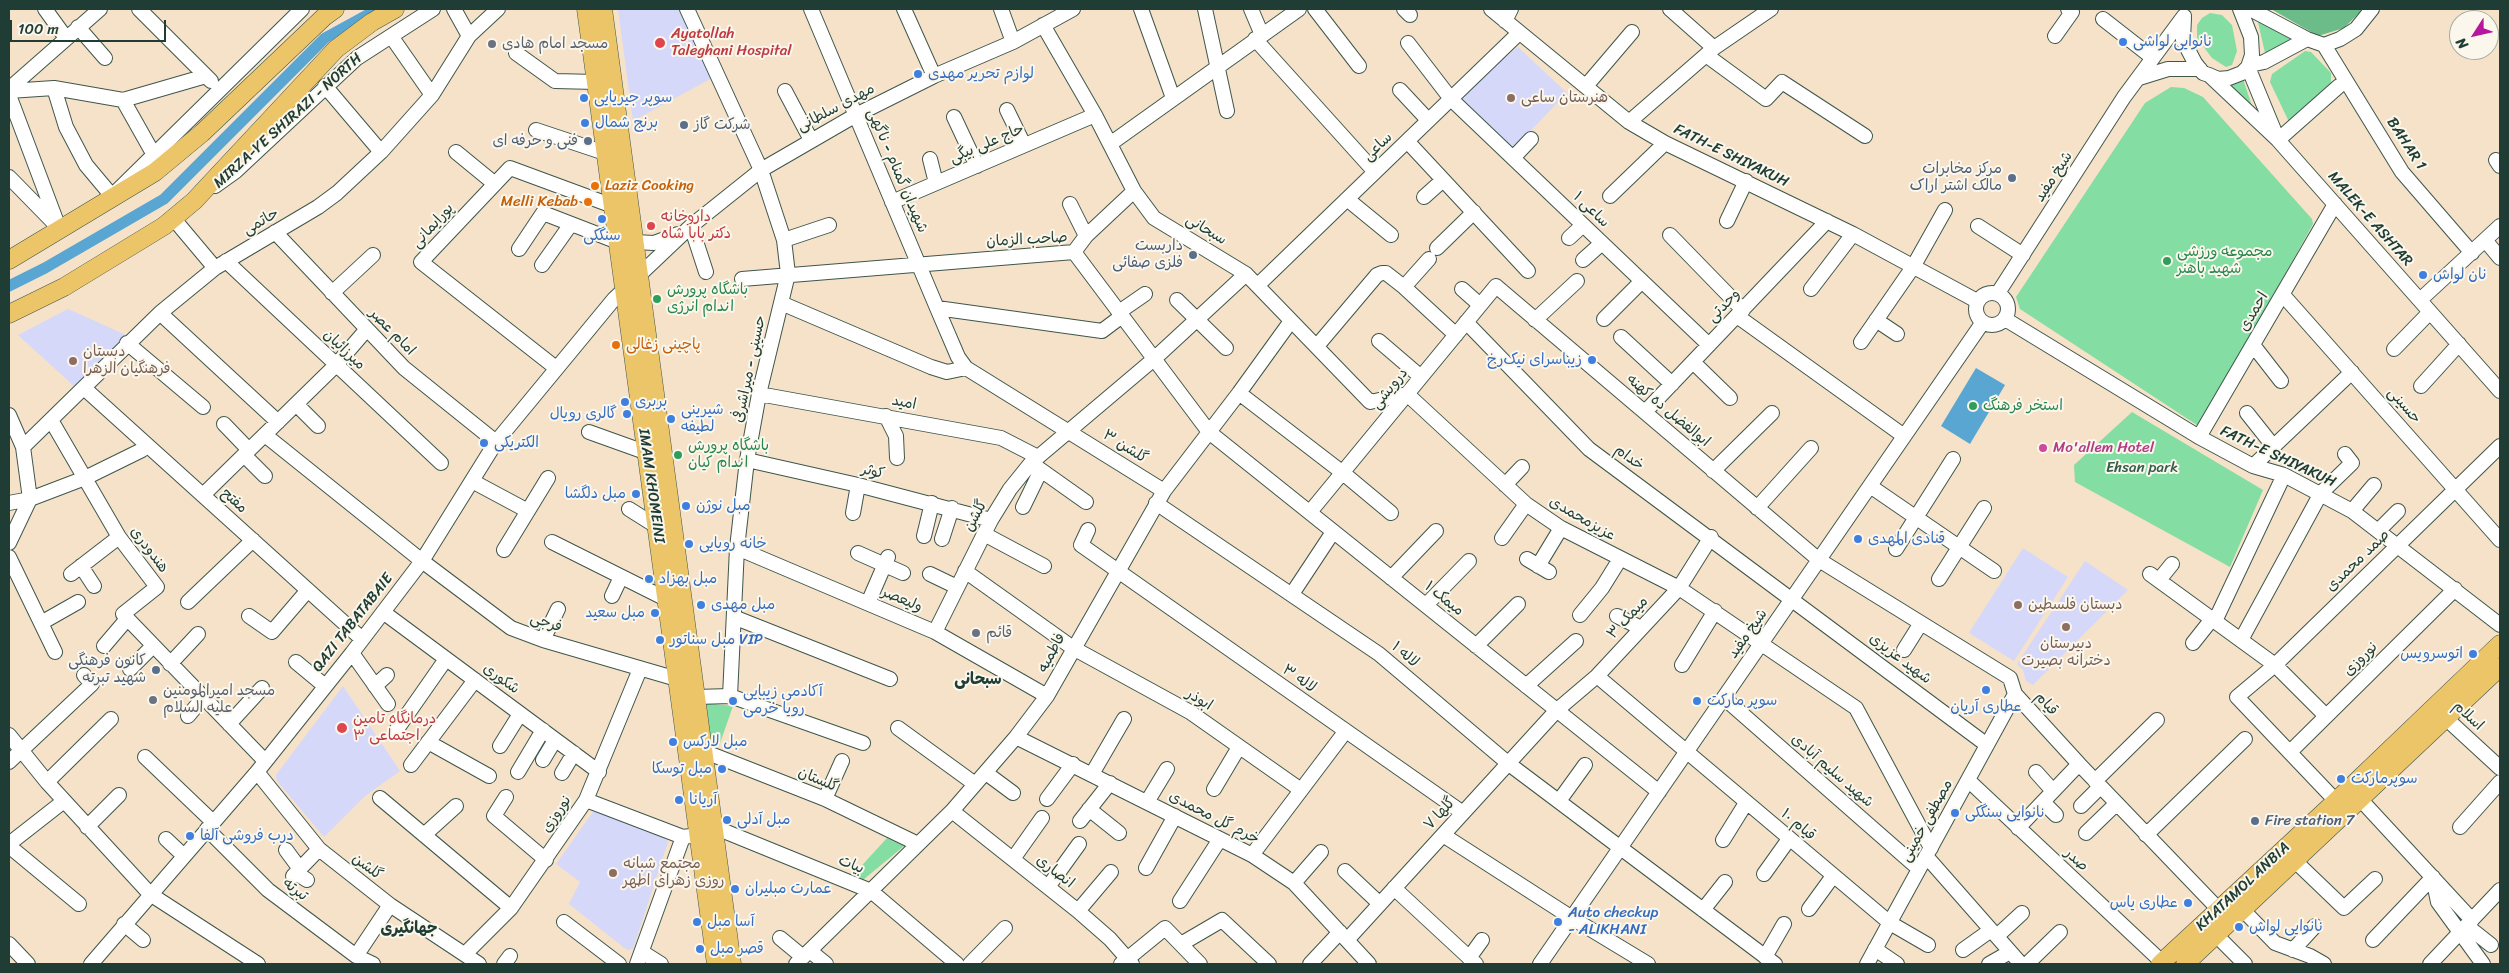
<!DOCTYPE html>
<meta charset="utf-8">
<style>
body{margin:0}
#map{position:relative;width:2509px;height:973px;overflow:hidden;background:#f5e2c9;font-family:Sriracha,sans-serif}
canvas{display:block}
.frame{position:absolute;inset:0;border:10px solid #1f3d34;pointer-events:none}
.north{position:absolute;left:2449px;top:10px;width:50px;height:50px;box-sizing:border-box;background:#fbf7ec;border:1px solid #a3ada2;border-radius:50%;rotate:235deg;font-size:14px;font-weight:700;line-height:20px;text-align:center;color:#1f3d34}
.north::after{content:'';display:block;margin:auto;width:18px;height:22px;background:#b5179e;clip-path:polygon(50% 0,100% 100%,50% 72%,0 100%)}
.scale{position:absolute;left:10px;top:20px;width:156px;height:22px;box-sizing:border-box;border:2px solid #1f3d34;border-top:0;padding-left:6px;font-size:15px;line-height:18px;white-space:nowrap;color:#1f3d34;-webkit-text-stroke:4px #fbf7ec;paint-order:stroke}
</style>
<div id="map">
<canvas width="2509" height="973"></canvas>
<div class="frame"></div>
<div class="north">N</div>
<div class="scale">100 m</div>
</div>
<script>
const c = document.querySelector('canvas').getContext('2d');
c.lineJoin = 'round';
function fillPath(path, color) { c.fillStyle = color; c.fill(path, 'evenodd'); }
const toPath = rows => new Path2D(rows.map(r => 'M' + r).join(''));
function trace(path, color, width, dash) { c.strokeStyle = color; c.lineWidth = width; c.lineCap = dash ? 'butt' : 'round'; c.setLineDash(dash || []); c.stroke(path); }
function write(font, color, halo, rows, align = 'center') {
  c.font = font + ' Sriracha,"Playpen Sans Arabic",sans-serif'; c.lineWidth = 4; c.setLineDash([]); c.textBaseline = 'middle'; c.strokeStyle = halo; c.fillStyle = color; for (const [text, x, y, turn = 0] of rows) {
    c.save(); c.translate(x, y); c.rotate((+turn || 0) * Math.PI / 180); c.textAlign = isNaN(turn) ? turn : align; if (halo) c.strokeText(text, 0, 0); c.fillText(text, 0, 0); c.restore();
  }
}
fillPath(toPath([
 [618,9,683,9,714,77,633,121],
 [1518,47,1567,93,1512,150,1457,95],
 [68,309,126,335,75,387,18,335],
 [2023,548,2068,577,2014,661,1969,633],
 [2085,561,2128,590,2033,685,2026,681,2023,670,2017,664],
 [343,686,400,771,365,796,324,837,277,781,276,775],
 [595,809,666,836,668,842,633,949,627,950,569,904,580,882,556,864]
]), '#d5d8f9');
fillPath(toPath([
 [2210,13,2222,15,2232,25,2237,51,2232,65,2226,67,2212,58,2197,38,2197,25,2202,18],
 [2257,18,2294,40,2266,57],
 [2305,51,2311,52,2331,73,2331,87,2290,124,2270,82,2272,74],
 [2242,76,2253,109,2226,82],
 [2171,87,2184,88,2203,97,2312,219,2313,224,2200,427,2020,309,2016,297,2145,103],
 [2132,412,2263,490,2230,567,2075,482,2074,465],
 [705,703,733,706,719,746,713,747,707,744],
 [887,838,904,846,863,880,855,873]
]), '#84dda2');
fillPath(toPath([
 [2271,9,2363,9,2344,28,2318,36]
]), '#6bbc88');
fillPath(toPath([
 [1976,368,2005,385,1970,444,1941,426]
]), '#59a6d2');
trace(toPath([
 [9,286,45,268,164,199,325,38,378,9]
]), '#59a6d2', 11);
const minor = toPath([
 [45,9,66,38],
 [139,9,211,81],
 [454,9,469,36],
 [687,9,761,170,784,240,788,274,759,394,747,460,737,548,730,696,696,697],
 [811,9,937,308,958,357,966,368,1164,491],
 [904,9,934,76],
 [1001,9,1013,42],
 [1141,9,1173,98],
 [1205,9,1227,111],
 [1251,9,1262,35],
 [1315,9,1359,66],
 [1404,9,1410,15],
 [1491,9,1629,122,1665,143,1853,234,1977,301],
 [1670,9,1714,48],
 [2250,9,2307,39,2324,45,2340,39,2356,29,2372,9],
 [2184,18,2183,40,2195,63,2203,73,2209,75,2218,79,2229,78,2242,73,2248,67,2252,55,2251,37,2240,9],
 [2103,19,2153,58],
 [1505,21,1511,9],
 [1043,25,1095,115,1134,191,1154,218,1246,274,1370,402,1407,394,1526,504,1561,528,1679,588,1856,708,1931,848],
 [78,27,105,58],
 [391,36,432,95],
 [2055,36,2072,12,2068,9],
 [1255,39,1375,172],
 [1408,43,1451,99,1709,345],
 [2324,45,2402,172,2472,253],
 [516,53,555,81,596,82],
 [1706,55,1766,99,1782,82,1865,136],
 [2250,65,2264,62,2307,39],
 [2248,67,2276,135],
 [2209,75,2278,140,2500,391],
 [2139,78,2168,69,2200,69],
 [325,86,381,152],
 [1586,86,1632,32],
 [54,88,66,127,86,165,112,196,302,9],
 [9,89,100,9],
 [1400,90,1428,120],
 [9,91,54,88,123,100,206,76],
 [785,91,811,140],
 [9,95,59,228],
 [123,100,154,155],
 [1007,110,1024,145],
 [954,117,977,166],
 [1629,122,1714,48,1771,9],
 [536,130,605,153],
 [2278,140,2339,86],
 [1407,141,1528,271],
 [1110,144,1299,9],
 [456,152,495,184],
 [1513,158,1531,139],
 [930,159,936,183],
 [2496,160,2500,166],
 [9,177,56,225],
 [215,186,236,171,357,58,433,9],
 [1610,196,1665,143],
 [1424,197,1443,180],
 [1347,199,1391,235],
 [892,202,1095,115],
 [1070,204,1086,236],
 [173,218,215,268],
 [1727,221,1746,181],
 [691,226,706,272],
 [1978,226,2023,255],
 [275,232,404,368,496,442],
 [1670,235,1743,310],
 [1569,238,1583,225],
 [784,240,829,225],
 [2485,240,2500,258],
 [635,242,654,243,678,234],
 [1437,248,1474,212],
 [519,249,543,213,618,242],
 [1074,252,1209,432,1659,792],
 [1074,252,1086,236,1134,191],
 [1583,260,1602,243],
 [226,261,441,463],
 [542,265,571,224],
 [742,279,1074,252],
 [1259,284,1519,33],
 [1404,287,1429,259],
 [1462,289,1480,305],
 [1811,289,1853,234],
 '1976 309a16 16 0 1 1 32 0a16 16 0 1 1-32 0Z',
 [332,293,373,255],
 [1998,293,2124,97,2184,16],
 [2283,295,2500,540],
 [1177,300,1226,348],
 [2420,300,2500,226],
 [781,303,931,367,947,372,966,368],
 [937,308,1102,331,1122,316],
 [1119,312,1145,294],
 [160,313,278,422],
 [1737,316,1904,436],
 [1604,319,1642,281],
 [2005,319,2199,437,2253,466,2284,475,2352,511,2500,625],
 [1535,320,1577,281],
 [1876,320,1897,334],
 [1466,322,1589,449,1987,745],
 [1621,337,1672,384],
 [1379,341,1421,377],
 [1861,342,1913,267,1945,210],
 [127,343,203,407],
 [2253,345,2281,381],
 [1317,346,1377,275,1382,273,1386,273,1404,287,1456,335],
 [2394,349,2430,312],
 [1693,362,1730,398],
 [556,368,421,262,510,168,613,206],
 [2421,386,2459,344],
 [84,388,362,639],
 [1239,393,1343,473,1391,513],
 [759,394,1001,438,1038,457],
 [296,404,318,426],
 [1645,412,1827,221],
 [2247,413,2274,447],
 [9,415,23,447,30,499,9,503],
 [886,416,896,436,897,458],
 [51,420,119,537,157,587,123,614,265,761],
 [224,424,249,450],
 [589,432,656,456],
 [265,435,422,561,511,628,543,640,677,679],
 [2199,437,2335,204],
 [23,447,160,313,215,268,318,207,337,193,381,152,432,95,469,36,498,9],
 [244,455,265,476],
 [747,460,858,485,991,520],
 [1031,463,1086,502],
 [2253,466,2352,372],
 [1713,471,1772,413],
 [472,481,528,511],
 [1505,485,1522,467],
 [1870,486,1994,571],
 [203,495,336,365,367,329],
 [1156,503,1379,654,1509,764,1775,964],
 [1023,507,1041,470],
 [1757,508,1811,448],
 [629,509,656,526],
 [2352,511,2374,485],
 [1310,512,1496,286,1819,560,2010,678,2015,694,2079,764,2225,916],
 [853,513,858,485],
 [1088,530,1081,545,1463,813],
 [2379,530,2398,511],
 [984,534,1044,566],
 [924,536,932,503],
 [1502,538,1526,504],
 [942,539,952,508],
 [552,542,666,599],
 [9,543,30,499,85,478,142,450],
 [737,548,935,632,1047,696],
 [1896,549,1953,459],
 [504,550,548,478],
 [858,553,903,573],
 [9,557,55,652],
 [1527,559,1549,572],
 [81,566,94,586],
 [1538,566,1561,528],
 [965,571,1073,648,1190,712,1301,790],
 [71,574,119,537],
 [930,574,957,587],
 [2150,574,2275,665,2326,716],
 [1391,578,1436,531],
 [1939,579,1984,508],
 [2159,580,2172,564],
 [1292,594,1331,535],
 [612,596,621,577],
 [188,602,253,540],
 [868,603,888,557],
 [1426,605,1469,561],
 [383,612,599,772],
 [1580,615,1602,588,1620,559],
 [249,616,272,632,308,590],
 [1617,616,1641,628],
 [736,618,890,679],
 [2215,621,2284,475],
 [41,623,78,602],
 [935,632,991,520,1010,489,1031,463,1154,359,1246,274],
 [543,640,558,609],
 [2241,640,2321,493,2352,463,2345,454],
 [2193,643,2212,619],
 [104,646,127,619],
 [1476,646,1518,604],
 [1904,650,1921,623],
 [352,653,388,704],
 [296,662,325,686],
 [170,664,198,634],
 [1682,665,1715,611],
 [130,669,153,646],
 [1597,676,1890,923,1928,945],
 [375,686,387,675],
 [1526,686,1576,641],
 [730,696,863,743],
 [1724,698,1919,869],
 [2438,711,2500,768],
 [188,716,203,698],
 [229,724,262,688],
 [898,728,975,784],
 [395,732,446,659],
 [9,735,47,782,150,894,258,964],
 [1016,737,1252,855,1294,883,1369,964],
 [428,742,489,776],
 [500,746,520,714],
 [703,751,825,799,918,844],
 [2290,752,2455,589],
 [145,757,213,822],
 [543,760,555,740],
 [9,762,92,684,84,675],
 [411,765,475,680],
 [257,772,319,849,390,905,479,964],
 [518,772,543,730],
 [2036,772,2053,791],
 [562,773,574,753],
 [986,773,1013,793],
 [1092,774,1124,719],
 [1968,780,2162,962],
 [2095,781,2157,720],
 [47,782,111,719],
 [1214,789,1239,747],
 [506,797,494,816,546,860],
 [380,798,511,908],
 [825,799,842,761],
 [1047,799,1073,764],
 [586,800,683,837],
 [2361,800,2472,920],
 [1559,801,1585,765],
 [2336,801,2237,697,2275,665,2500,446],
 [1147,802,1167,769],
 [2043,802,2056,815],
 [2081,806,2100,787],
 [1089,809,1119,833],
 [952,811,1078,911,1110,939,1132,964],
 [1080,821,1110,783],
 [87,827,119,795],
 [714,827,871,891,957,964],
 [2460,827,2500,782],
 [2018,828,2079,764],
 [207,829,268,890,356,956,373,964],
 [2086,833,2116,804],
 [424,835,456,806],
 [1443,835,1572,918,1648,964],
 [2146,835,2245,739],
 [166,839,184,856],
 [1723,840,1746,803],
 [9,844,64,801],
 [9,846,79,904],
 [286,850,300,869],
 [1252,855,1345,732],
 [1926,856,2021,964],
 [1013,859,1042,818],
 [2295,861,2344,908,2375,879],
 [1146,868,1175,816],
 [1345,871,1380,904],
 [296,873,307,880],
 [1764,874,1789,839],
 [293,876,319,849],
 [2433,878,2438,902,2483,964],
 [1294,883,1321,852],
 [1048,887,1079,844],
 [1394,888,1476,964],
 [1180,901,1220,839],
 [1809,909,1833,876],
 [1703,910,1725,882],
 [2243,910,2275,943,2310,956,2324,964],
 [1078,911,1111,872],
 [564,922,619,964],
 [124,924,143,940],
 [2467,926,2491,945],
 [2216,935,2245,964],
 [1997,936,2022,913],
 [780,938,803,957],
 [1347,940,1557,710,1597,676,1679,588,1711,537],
 [2373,940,2433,877],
 [9,944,28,964],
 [1181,944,1222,920,1269,964],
 [1875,949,1897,964],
 [1963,950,1991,930],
 [2293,950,2315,926],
 [810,951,826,964],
 [642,952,661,964],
 [465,954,511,908,586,800,640,669],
 [356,956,390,905],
 [1765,957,1784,924],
 [1469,958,1482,940],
 [91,964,257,772,352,653,422,561,496,442,614,299,691,226,761,170,856,115,934,76,1013,42,1073,9],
 [504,964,510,956],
 [637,964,683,837,698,835],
 [796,964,952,811,1016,737,1047,696,1164,491,1239,393,1291,321],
 [970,964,1005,928],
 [1121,964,1165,928,1200,964],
 [1310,964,1340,932],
 [1540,964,1983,322],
 [1867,964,2015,694],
 [1989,964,2010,952],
 [2027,964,2060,932],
 [2430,964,2500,890]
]);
const major = toPath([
 [586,9,716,964],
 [603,9,732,964],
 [9,260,155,172,202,133,324,17,335,9],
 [9,314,64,287,164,226,194,201,336,49,372,22,395,9],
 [2160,964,2336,801,2500,644],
 [2185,964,2500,667]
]);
trace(minor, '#3f564a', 16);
trace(major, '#3f564a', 19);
trace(minor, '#fff', 14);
trace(major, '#edc569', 18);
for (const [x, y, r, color] of [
 [2123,42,5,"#3f7fe0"],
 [660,43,6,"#e0444e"],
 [492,44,5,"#6b7280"],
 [918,74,5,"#3f7fe0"],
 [584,98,5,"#3f7fe0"],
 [1511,98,5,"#8d6e63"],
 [585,123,5,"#3f7fe0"],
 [684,125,5,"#5c6f8a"],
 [588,141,5,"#5c6f8a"],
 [2012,178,5,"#5c6f8a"],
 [595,186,5,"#e8710a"],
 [588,202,5,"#e8710a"],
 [602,219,5,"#3f7fe0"],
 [651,226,5,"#e0444e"],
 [1193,255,5,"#5c6f8a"],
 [2167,261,5,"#2e9e5b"],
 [2423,275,5,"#3f7fe0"],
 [657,299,5,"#2e9e5b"],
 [616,345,5,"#e8710a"],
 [1592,360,5,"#3f7fe0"],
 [73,361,5,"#8d6e63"],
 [625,402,5,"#3f7fe0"],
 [1973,406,5,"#2e9e5b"],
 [627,414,5,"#3f7fe0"],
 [671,419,5,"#3f7fe0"],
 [484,443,5,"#3f7fe0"],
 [2043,448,5,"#d1479c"],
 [678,455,5,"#2e9e5b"],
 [636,494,5,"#3f7fe0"],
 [686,506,5,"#3f7fe0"],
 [1858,539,5,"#3f7fe0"],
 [689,544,5,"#3f7fe0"],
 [649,579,5,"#3f7fe0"],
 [701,605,5,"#3f7fe0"],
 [2018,605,5,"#8d6e63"],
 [655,613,5,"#3f7fe0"],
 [2066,627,5,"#8d6e63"],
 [976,633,5,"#6b7280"],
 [660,640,5,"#3f7fe0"],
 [2473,654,5,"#3f7fe0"],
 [156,670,5,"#5c6f8a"],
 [1986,690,5,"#3f7fe0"],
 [153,700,5,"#6b7280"],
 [733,701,5,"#3f7fe0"],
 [1697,701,5,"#3f7fe0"],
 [342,728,6,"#e0444e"],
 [673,742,5,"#3f7fe0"],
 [722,769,5,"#3f7fe0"],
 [2341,779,5,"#3f7fe0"],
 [679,800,5,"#3f7fe0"],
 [1955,813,5,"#3f7fe0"],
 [727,820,5,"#3f7fe0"],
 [2255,821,5,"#5c6f8a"],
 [190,836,5,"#3f7fe0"],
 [613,873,5,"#8d6e63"],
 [735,889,5,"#3f7fe0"],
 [2188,903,5,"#3f7fe0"],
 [697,922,5,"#3f7fe0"],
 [1558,922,5,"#3f7fe0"],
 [2239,927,5,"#3f7fe0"],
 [700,949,5,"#3f7fe0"]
]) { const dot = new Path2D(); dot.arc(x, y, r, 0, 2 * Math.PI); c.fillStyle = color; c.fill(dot); trace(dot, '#fbf7ec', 2); }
write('15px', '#be3a42', '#fbf7ec', [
 ["Ayatollah",671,34],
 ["Taleghani Hospital",671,51],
 ["داروخانه",661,217],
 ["دکتر بابا شاه",661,234],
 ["درمانگاه تامین",353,719],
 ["اجتماعی ۳",353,736]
], 'left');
write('15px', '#366cbe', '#fbf7ec', [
 ["نانوایی لواشی",2133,42],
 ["لوازم تحریر مهدی",928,74],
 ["سوپر جیریایی",594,98],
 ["برنج شمال",595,123],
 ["سنگکی",602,236,"center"],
 ["نان لواش",2433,275],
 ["زیباسرای نیک‌رخ",1582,360,"right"],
 ["بربری",635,402],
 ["شیرینی",681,410],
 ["لطیفه",681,427],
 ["گالری رویال",617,414,"right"],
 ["الکتریکی",494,443],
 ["مبل دلگشا",626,494,"right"],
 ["مبل نوژن",696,506],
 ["قنادی المهدی",1868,539],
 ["خانه رویایی",699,544],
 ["مبل بهزاد",659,579],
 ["مبل مهدی",711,605],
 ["مبل سعید",645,613,"right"],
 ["مبل سناتور VIP",670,640],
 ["اتوسرویس",2463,654,"right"],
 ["آکادمی زیبایی",743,692],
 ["رویا خرمی",743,709],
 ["سوپر مارکت",1707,701],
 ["عطاری آریان",1986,707,"center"],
 ["مبل لارکس",683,742],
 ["مبل توسکا",712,769,"right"],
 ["سوپرمارکت",2351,779],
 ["آريانا",689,800],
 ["نانوایی سنگکی",1965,813],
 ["مبل آدلی",737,820],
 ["درب فروشی آلفا",200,836],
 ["عمارت مبلیران",745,889],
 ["عطاری یاس",2178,903,"right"],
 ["Auto checkup",1568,913],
 ["- ALIKHANI",1568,930],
 ["آسا مبل",707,922],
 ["نانوایی لواش",2249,927],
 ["قصر مبل",710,949]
], 'left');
write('15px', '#5b616d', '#fbf7ec', [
 ["مسجد امام هادی",502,44],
 ["قائم",986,633],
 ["مسجد امیرالمومنین",163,691],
 ["علیه السلام",163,708]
], 'left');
write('15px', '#785e54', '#fbf7ec', [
 ["هنرستان ساعی",1521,98],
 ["دبستان",83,352],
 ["فرهنگیان الزهرا",83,369],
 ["دبستان فلسطین",2028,605],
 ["دبیرستان",2066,644,"center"],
 ["دخترانه بصیرت",2066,661,"center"],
 ["مجتمع شبانه",623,864],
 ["روزی زهرای اطهر",623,881]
], 'left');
write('15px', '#1f3d34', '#fbf7ec', [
 ["مهدی سلطانی",836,108,-28],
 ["MIRZA-YE SHIRAZI - NORTH",288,121,-42],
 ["حاج علی بیگی",987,144,-23],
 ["BAHAR 1",2406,144,57],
 ["ساعی",1378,147,-44],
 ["FATH-E SHIYAKUH",1731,156,26],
 ["شهیدان گمنام - ناگهی",897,171,67],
 ["شیخ مفید",2054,177,-57],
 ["ساعی ۱",1591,210,44],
 ["MALEK-E ASHTAR",2370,219,49],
 ["حاتمی",261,222,-30],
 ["پورایمانی",433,226,-48],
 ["سبحانی",1206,230,31],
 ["صاحب الزمان",1027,240,-3],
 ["وحدتی",1724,306,-46],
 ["احمدی",2254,312,-59],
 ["امام عصر",392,332,46],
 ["میرزائیان",344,350,43],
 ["حسینی - میراشرفی",750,369,-78],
 ["درویشی",1390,389,-51],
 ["امید",904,403,11],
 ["حسینی",2404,406,49],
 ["ابوالفضل ده کهنه",1668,411,40],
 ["گلشن ۳",1125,447,32],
 ["FATH-E SHIYAKUH",2278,457,25],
 ["خدام",1629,458,36],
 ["کوثر",873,472,14],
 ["IMAM KHOMEINI",651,486,82],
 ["مفتح",234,501,42],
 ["گلشن",976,516,-62],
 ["عزیزمحمدی",1582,519,30],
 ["هندودری",149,550,53],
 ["صمد محمدی",2358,561,-44],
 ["میمک ۱",1444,599,39],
 ["ولیعصر",902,600,23],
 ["میمک ۳",1628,618,-47],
 ["QAZI TABATABAIE",353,623,-52],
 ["فرجی",546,623,19],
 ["شیخ مفید",1748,634,-55],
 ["فاطمیه",1052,653,-62],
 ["لاله ۱",1405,655,40],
 ["شهید عزیزی",1900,659,37],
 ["نوروزی",2361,659,-45],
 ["شکوری",501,679,36],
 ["لاله ۳",1299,679,35],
 ["ابوذر",1199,700,32],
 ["قیام",2046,704,48],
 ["اسلام",2468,716,43],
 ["شهید سلیم آبادی",1832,771,41],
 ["گلستان",818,780,23],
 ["نوروزی",557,814,-56],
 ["گلها ۷",1440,814,-47],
 ["خرم گل محمدی",1214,818,27],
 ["مصطفی خمینی",1927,821,-61],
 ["قیام ۱۰",1798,825,40],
 ["صدر",2076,860,43],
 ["بیات",851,865,22],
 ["گلشن",367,867,37],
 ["انصاری",1055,872,38],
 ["KHATAMOL ANBIA",2243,887,-43],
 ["تبرته",295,890,37]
]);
write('15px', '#4e5e75', '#fbf7ec', [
 ["شرکت گاز",694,125,"left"],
 ["فنی و حرفه ای",578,141],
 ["مرکز مخابرات",2002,169],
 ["مالک اشتر اراک",2002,186],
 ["داربست",1183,246],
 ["فلزی صفائی",1183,263],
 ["کانون فرهنگی",146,661],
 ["شهید تبرته",146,678],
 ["Fire station 7",2265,821,"left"]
], 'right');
write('15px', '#c56008', '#fbf7ec', [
 ["Laziz Cooking",605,186],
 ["Melli Kebab",578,202,"right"],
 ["پاچینی زغالی",626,345]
], 'left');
write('15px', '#27864d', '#fbf7ec', [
 ["مجموعه ورزشی",2177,252],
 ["شهید باهنر",2177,269],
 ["باشگاه پرورش",667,290],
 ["اندام انرژی",667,307],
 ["استخر فرهنگ",1983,406],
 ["باشگاه پرورش",688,446],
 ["اندام کیان",688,463]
], 'left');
write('15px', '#b23c85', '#fbf7ec', [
 ["Mo'allem Hotel",2053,448]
], 'left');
write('15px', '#335d4a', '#fbf7ec', [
 ["Ehsan park",2142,468]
]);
write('bold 16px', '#1f3d34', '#fbf7ec', [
 ["سبحانی",978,680],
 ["جهانگیری",409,929]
]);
</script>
